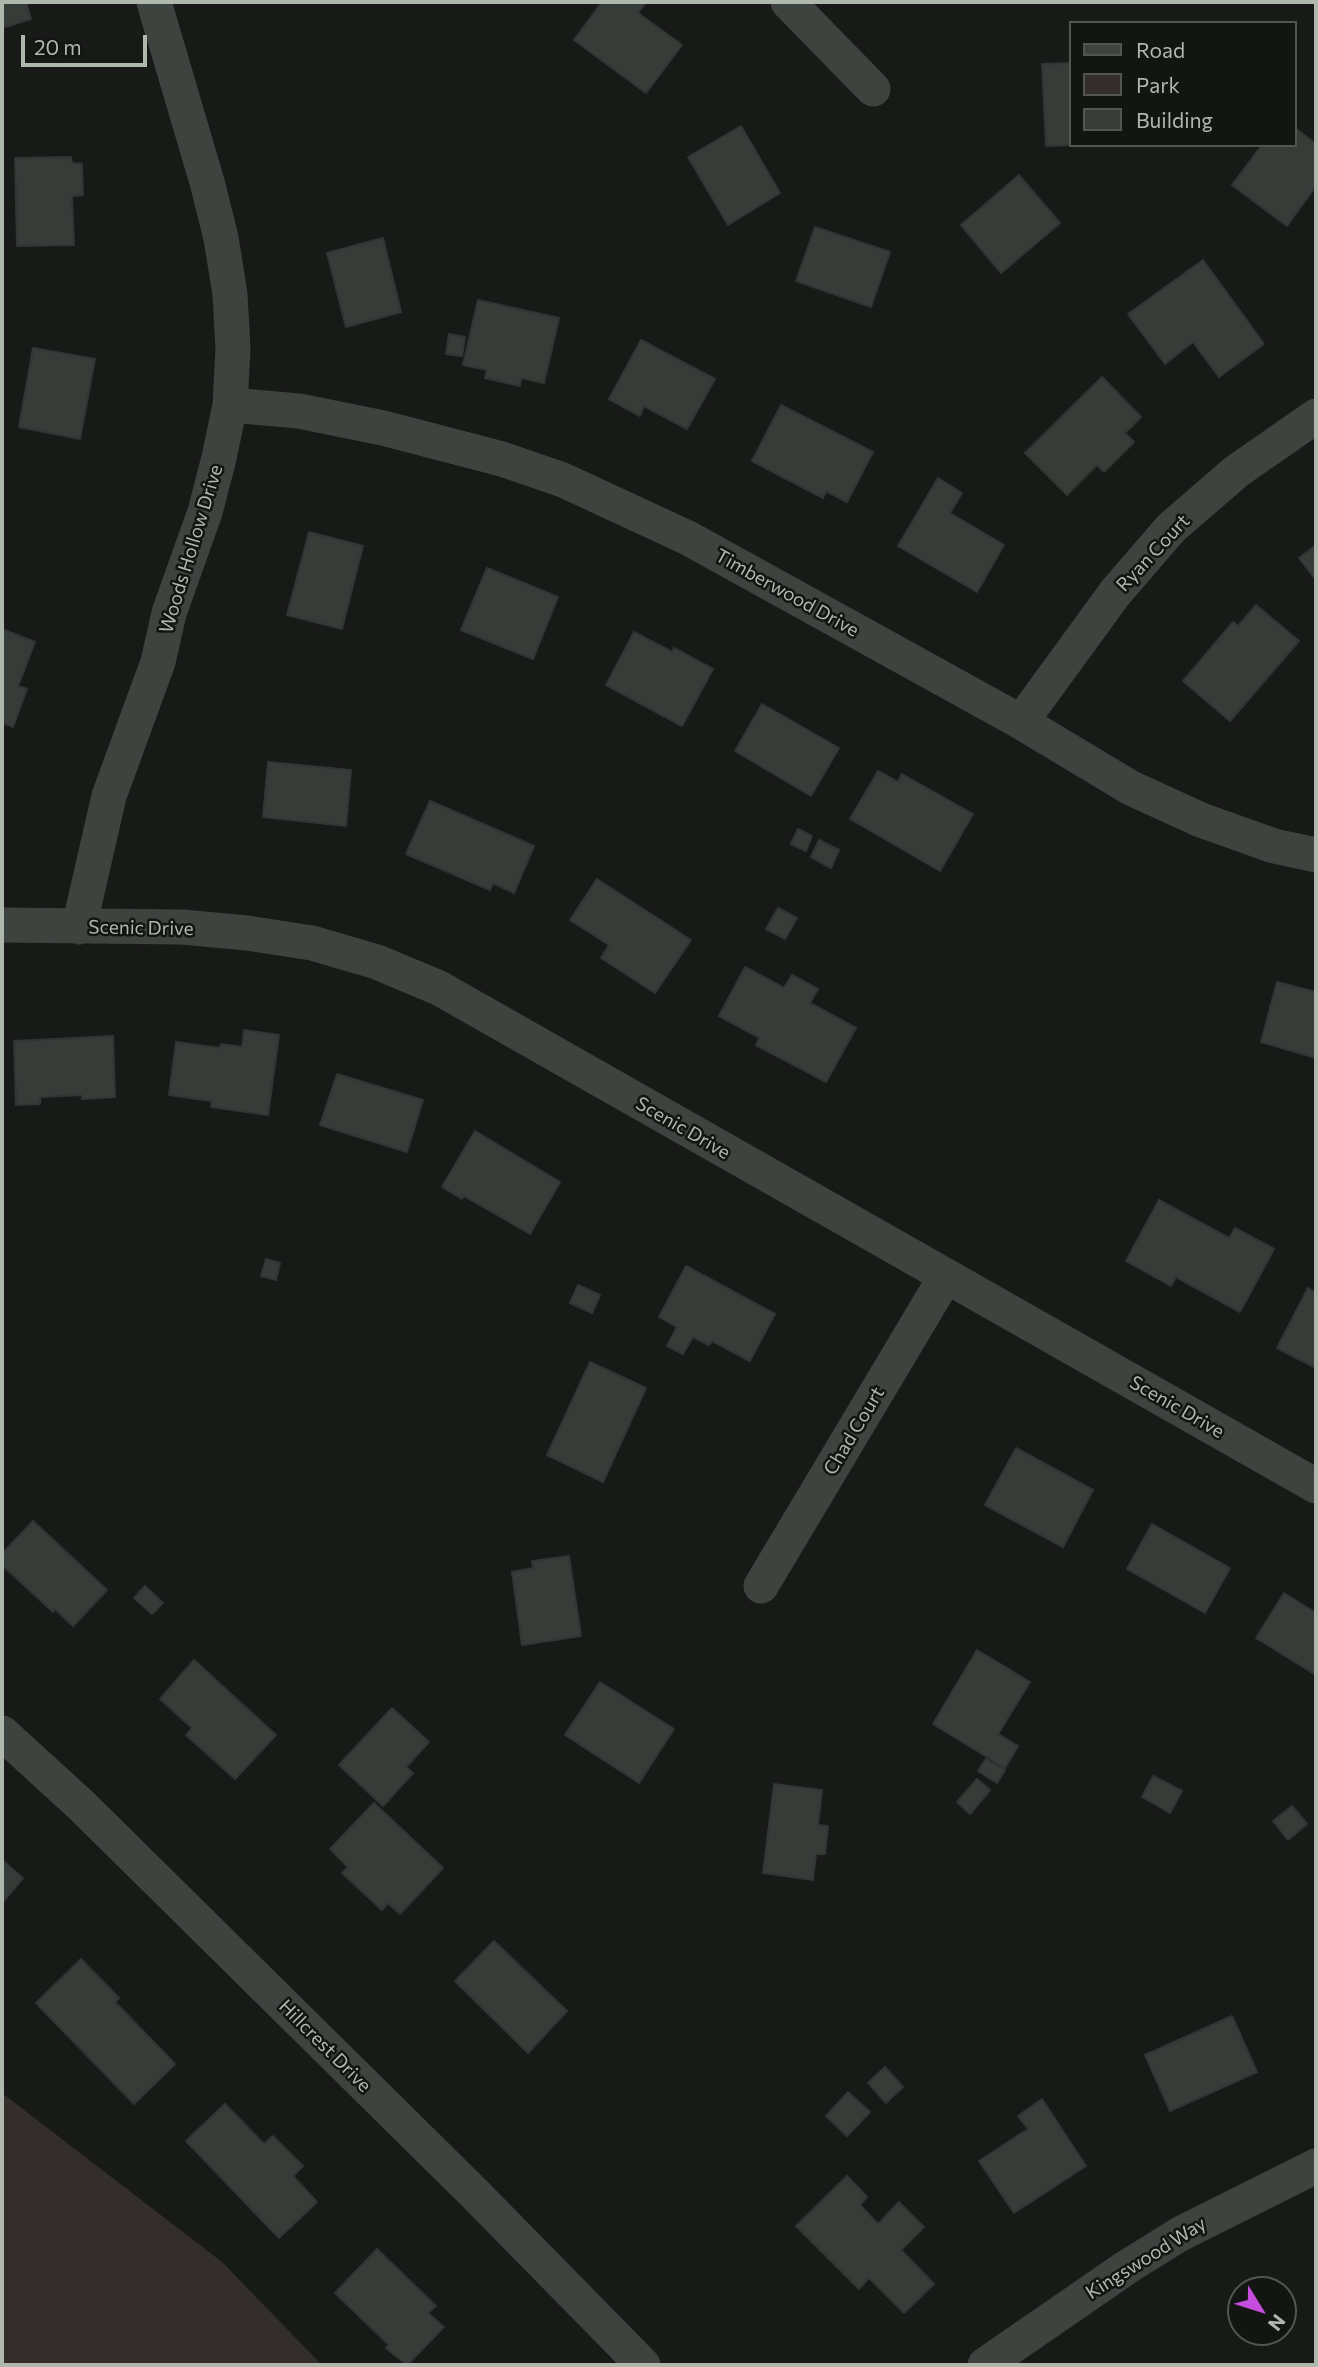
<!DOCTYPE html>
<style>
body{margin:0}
#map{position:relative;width:1318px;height:2367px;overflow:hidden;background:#181a18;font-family:Commissioner,sans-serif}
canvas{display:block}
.frame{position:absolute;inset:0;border:4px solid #aeb8ac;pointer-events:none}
.legend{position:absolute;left:1069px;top:21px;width:228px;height:126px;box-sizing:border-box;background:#131513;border:2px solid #515650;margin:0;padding:9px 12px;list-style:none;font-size:21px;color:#aeb8ac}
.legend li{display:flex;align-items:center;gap:14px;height:35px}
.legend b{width:35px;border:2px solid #515650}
.north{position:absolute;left:1227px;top:2276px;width:70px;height:70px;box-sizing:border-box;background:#131513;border:2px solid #515650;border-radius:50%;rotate:128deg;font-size:19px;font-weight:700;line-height:28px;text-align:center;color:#aeb8ac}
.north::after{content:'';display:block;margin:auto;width:24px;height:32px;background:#c44ddd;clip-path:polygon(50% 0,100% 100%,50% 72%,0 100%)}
.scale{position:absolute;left:21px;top:35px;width:126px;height:32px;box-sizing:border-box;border:4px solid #aeb8ac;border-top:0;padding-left:9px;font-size:21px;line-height:24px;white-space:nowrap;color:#aeb8ac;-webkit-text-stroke:5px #131513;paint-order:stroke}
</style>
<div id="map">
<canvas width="1318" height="2367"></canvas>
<div class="frame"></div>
<ul class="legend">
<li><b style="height:9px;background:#3f433f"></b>Road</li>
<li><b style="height:19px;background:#332d2b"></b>Park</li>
<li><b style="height:19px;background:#383c39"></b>Building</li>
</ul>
<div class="north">N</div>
<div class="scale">20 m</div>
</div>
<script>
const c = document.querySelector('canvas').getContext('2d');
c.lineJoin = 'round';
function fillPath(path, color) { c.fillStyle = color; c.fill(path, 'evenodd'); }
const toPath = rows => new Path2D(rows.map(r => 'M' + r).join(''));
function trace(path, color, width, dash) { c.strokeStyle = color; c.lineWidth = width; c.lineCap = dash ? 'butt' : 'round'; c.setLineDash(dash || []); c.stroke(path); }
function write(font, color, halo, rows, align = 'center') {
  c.font = font + ' Commissioner,sans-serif'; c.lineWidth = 5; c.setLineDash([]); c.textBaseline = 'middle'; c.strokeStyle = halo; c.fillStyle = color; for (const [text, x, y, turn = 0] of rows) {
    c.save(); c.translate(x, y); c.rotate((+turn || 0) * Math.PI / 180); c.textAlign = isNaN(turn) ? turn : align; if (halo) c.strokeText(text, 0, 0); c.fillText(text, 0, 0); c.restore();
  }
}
fillPath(toPath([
 [2,2093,222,2262,322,2365,2,2365]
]), '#332d2b');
const building = toPath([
 [2,2,26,2,31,19,2,28,2,2],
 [602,2,646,2,638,13,682,45,646,93,574,40,602,2],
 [1071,63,1071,145,1046,146,1042,64,1071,63],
 [741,126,780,193,728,225,688,157,741,126],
 [1295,128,1316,144,1316,186,1287,226,1232,185,1262,145,1295,145,1295,128],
 [71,157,72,163,82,164,83,195,72,196,74,245,17,246,15,158,71,157],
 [1019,175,1060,223,1001,273,961,225,1019,175],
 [815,227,890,252,871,307,796,281,815,227],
 [383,238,401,312,346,327,327,253,383,238],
 [1203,260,1264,344,1219,377,1193,342,1165,364,1128,314,1203,260],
 [478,300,559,318,544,383,521,378,520,386,485,378,487,370,463,365,478,300],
 [449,334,465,337,462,356,446,354,449,334],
 [641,340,715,379,687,429,644,406,640,416,609,399,641,340],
 [33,348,95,359,80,439,19,427,33,348],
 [1102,377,1141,417,1125,433,1134,442,1104,472,1097,465,1067,495,1025,453,1102,377],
 [781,405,873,452,847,502,826,491,823,498,752,461,781,405],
 [938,478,962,493,950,513,1004,545,977,592,898,546,938,478],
 [309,532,363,546,342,629,287,615,309,532],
 [1316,545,1316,580,1299,558,1316,545],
 [487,568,558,597,533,659,461,630,487,568],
 [1256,605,1299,641,1230,721,1183,681,1233,622,1238,626,1256,605],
 [2,629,35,642,18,686,27,689,13,727,4,723,2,728,2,629],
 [634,632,672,652,674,648,713,669,682,726,606,685,634,632],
 [762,704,839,748,811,796,735,751,762,704],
 [268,762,351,770,346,826,263,817,268,762],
 [878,771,898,782,902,774,973,814,940,871,850,819,878,771],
 [430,801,534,846,514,893,493,883,490,890,406,854,430,801],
 [798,829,812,836,806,851,791,844,798,829],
 [819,840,839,850,831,868,811,857,819,840],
 [597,879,691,940,655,993,601,958,609,945,570,920,597,879],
 [778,908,797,918,785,939,766,929,778,908],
 [745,967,784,988,792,975,818,989,810,1003,856,1028,826,1082,756,1045,760,1038,719,1016,745,967],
 [1277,982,1316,992,1316,1058,1261,1042,1277,982],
 [244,1030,279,1035,268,1115,211,1107,212,1101,169,1095,176,1042,220,1048,221,1044,242,1047,244,1030],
 [113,1036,115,1097,82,1099,82,1095,40,1097,40,1104,16,1105,14,1041,113,1036],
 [337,1074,423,1100,407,1152,320,1125,337,1074],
 [475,1131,560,1182,530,1234,464,1196,462,1199,442,1187,475,1131],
 [1159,1200,1229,1238,1235,1228,1274,1249,1240,1312,1176,1277,1171,1286,1126,1261,1159,1200],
 [266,1259,280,1263,276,1280,261,1276,266,1259],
 [686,1266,775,1314,750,1361,712,1341,709,1345,693,1337,683,1354,667,1346,677,1327,659,1317,686,1266],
 [578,1285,600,1295,592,1313,570,1303,578,1285],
 [1308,1288,1316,1293,1316,1368,1277,1348,1308,1288],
 [590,1362,646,1388,603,1482,547,1455,590,1362],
 [1016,1448,1093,1490,1063,1547,985,1505,1016,1448],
 [33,1521,107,1590,73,1626,55,1609,53,1612,2,1565,2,1554,33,1521],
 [1152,1524,1230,1568,1205,1613,1127,1569,1152,1524],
 [569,1556,581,1636,522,1645,512,1572,533,1568,532,1561,569,1556],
 [145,1586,163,1603,152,1614,134,1598,145,1586],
 [1284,1593,1316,1613,1316,1675,1256,1638,1284,1593],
 [977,1650,1030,1682,998,1734,1018,1746,1005,1768,933,1724,977,1650],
 [194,1660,276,1735,235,1779,186,1735,192,1728,160,1699,194,1660],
 [600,1682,674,1729,639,1783,565,1735,600,1682],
 [392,1708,429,1742,406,1767,413,1773,383,1806,339,1765,392,1708],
 [986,1759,1005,1770,997,1783,978,1771,986,1759],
 [1153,1776,1182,1791,1170,1813,1142,1797,1153,1776],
 [977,1779,990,1790,970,1814,957,1802,977,1779],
 [774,1784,822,1790,818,1825,828,1826,825,1854,816,1854,813,1880,763,1873,774,1784],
 [374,1803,443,1868,400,1914,388,1903,382,1910,342,1873,348,1867,330,1849,374,1803],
 [1292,1806,1307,1824,1288,1840,1273,1821,1292,1806],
 [2,1860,23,1878,2,1903,2,1860],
 [494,1941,567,2011,528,2053,455,1981,494,1941],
 [81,1959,119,1998,115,2002,175,2064,134,2104,36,2003,81,1959],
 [1232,2016,1257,2072,1170,2111,1145,2055,1232,2016],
 [885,2067,903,2087,886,2103,868,2083,885,2067],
 [848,2092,870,2112,847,2136,826,2116,848,2092],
 [1042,2099,1086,2166,1014,2213,979,2161,1028,2129,1018,2116,1042,2099],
 [225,2104,264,2144,273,2136,303,2166,293,2176,317,2202,279,2238,186,2141,225,2104],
 [847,2176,867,2197,860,2205,878,2224,899,2202,924,2227,901,2250,934,2284,904,2313,869,2278,859,2289,796,2226,847,2176],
 [377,2249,436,2306,428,2313,444,2327,407,2365,386,2348,389,2345,335,2293,377,2249]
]);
fillPath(building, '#383c39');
trace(building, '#323633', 2);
trace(toPath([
 [788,2,873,89],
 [230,405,299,411,383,428,502,459,563,480,688,538,1021,722,1131,788,1201,820,1274,846,1316,855],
 [1021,722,1115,593,1171,528,1237,471,1316,416],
 [2,925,182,927,247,933,312,943,377,962,439,988,1316,1486],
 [79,927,109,796,158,662,169,613,205,512,219,458,230,405,233,349,230,294,221,238,207,182,154,2],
 [761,1586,946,1276],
 [2,1733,82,1806,475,2194,643,2365],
 [985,2365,1127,2267,1180,2234,1316,2166]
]), '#3f433f', 35);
write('19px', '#aeb8ac', '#131513', [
 ["Woods Hollow Drive",191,549,-73],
 ["Ryan Court",1153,553,-47],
 ["Timberwood Drive",787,593,29],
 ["Scenic Drive",141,928,1],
 ["Scenic Drive",683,1128,30],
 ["Scenic Drive",1177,1407,30],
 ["Chad Court",854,1431,-59],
 ["Hillcrest Drive",325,2046,45],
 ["Kingswood Way",1146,2258,-32]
]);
</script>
